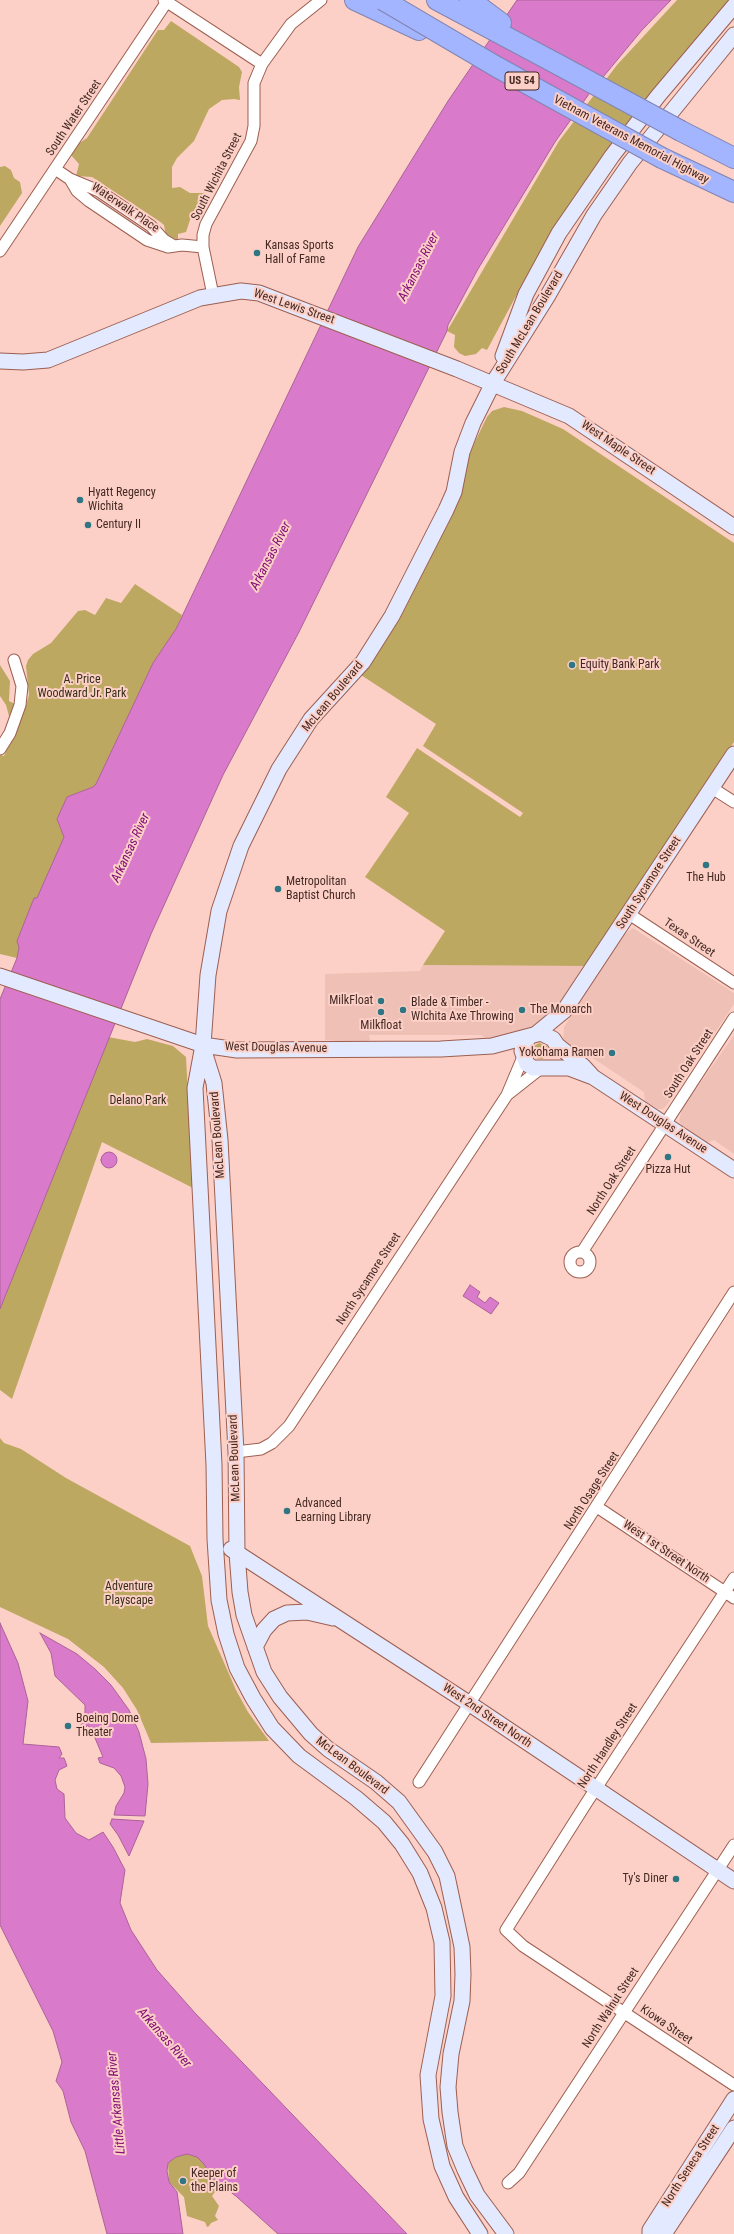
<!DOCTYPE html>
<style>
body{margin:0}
canvas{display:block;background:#fcd0c6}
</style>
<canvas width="734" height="2234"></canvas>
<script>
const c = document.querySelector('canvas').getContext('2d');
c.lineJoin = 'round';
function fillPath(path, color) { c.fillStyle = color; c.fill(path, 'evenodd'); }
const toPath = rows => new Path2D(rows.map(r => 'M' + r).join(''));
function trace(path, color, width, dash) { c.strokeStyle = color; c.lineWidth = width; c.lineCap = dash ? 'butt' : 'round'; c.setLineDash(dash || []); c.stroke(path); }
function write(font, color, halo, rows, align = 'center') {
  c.font = font + ' "Roboto Condensed",sans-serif'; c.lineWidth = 4; c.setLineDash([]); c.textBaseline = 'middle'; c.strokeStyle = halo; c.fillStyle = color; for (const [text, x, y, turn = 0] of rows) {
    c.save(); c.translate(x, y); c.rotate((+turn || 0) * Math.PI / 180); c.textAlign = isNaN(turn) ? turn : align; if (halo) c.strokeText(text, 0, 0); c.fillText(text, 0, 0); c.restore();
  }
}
fillPath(toPath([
 [633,928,734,993,734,1004,667,1105,663,1109,658,1109,645,1102,644,1092,588,1055,584,1055,585,1060,563,1041,564,1027,590,985,624,935],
 [423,965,585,966,558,1010,539,1028,488,1040,481,1035,369,1035,370,1040,363,1043,325,1040,325,974,420,971],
 [734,1035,734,1154,714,1140,706,1143,682,1126,679,1121,682,1109]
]), '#efc0b5');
fillPath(toPath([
 [677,0,732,0,607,150,530,270,487,350,482,348,476,354,465,356,459,353,454,347,455,335,447,331,559,141,617,65],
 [171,21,239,67,242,72,239,87,240,100,234,99,222,100,209,109,194,141,177,158,172,167,172,188,180,187,190,193,205,193,192,214,186,232,178,234,178,240,166,236,164,225,159,221,92,177,76,176,79,164,71,155,78,144,87,138,158,30,164,30],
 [5,166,11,170,14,178,20,182,22,193,0,226,0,167],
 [504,407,522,411,563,429,734,543,734,742,585,966,423,965,445,931,365,877,409,813,386,797,417,748,520,817,523,813,423,746,436,724,361,675,487,417,492,411],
 [135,584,182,615,176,629,153,663,96,784,93,787,67,797,57,819,64,837,37,899,34,898,17,941,19,947,17,958,0,954,0,755,4,756,25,709,29,695,26,666,28,660,33,654,51,643,78,611,85,610,95,615,106,598,121,603],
 [0,665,10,681,9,701,15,704,11,717,9,716,6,705,0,696],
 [108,1037,135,1042,147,1039,173,1046,186,1057,193,1188,102,1142,12,1399,0,1390,0,1309],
 [539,1043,546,1045,549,1050,547,1056,542,1059,536,1058,533,1053,534,1046],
 [0,1438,4,1443,21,1449,66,1478,190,1546,202,1576,208,1626,236,1690,248,1712,269,1741,151,1743,137,1710,123,1688,104,1667,68,1639,0,1607],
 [187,2154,197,2157,204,2164,210,2176,221,2184,212,2196,219,2206,215,2216,218,2220,211,2223,209,2226,207,2227,205,2222,187,2216,184,2197,169,2182,168,2163,176,2157]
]), '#bda862');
const water = toPath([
 [517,0,671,0,642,30,589,94,555,142,478,269,448,325,447,331,299,632,223,775,151,934,0,1309,0,999,17,958,19,947,17,941,34,898,37,898,64,837,57,819,67,797,93,787,96,784,153,663,176,629,358,247,448,101,517,0],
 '101 1160a8 8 0 1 1 16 0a8 8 0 1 1-16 0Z',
 [470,1285,480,1292,477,1297,485,1303,490,1297,499,1303,491,1314,463,1296,470,1285],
 [0,1623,18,1663,28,1701,23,1744,59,1747,62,1754,59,1758,64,1758,67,1766,59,1770,55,1780,57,1789,64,1794,65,1818,76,1833,89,1840,103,1832,113,1847,125,1870,120,1903,131,1930,157,1970,195,2013,407,2234,278,2234,237,2197,210,2176,204,2164,197,2157,187,2154,176,2157,168,2163,167,2171,169,2182,177,2192,183,2234,107,2234,85,2151,71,2122,63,2091,56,2081,62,2062,53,2031,0,1925,0,1623],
 [40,1633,77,1654,95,1669,111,1685,129,1710,139,1732,146,1759,148,1784,145,1816,114,1815,116,1806,124,1793,125,1787,121,1776,114,1768,100,1763,98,1758,103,1757,95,1738,88,1725,84,1729,81,1724,85,1715,85,1705,55,1676,51,1653,40,1633],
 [112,1819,144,1821,129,1856,118,1835,110,1824,112,1819]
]);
fillPath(water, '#d97aca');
trace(water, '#ac6298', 1);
const street = toPath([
 [164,0,262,64],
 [55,169,70,179,99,191,151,226,164,240,174,246],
 [70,179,77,191,89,201,147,240,168,247,182,245,203,247],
 [0,251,168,0],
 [213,295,203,247,203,235,206,224,251,141,254,126,254,83,262,64,291,24,321,0],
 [0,749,10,733,20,705,22,686,14,660],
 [712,788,734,802],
 [629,914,734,983],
 [507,1095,540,1069],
 '570 1262a10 10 0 1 1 20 0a10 10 0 1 1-20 0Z',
 [582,1252,734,1018],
 [236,1452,261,1449,272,1443,289,1426,507,1095,523,1057],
 [597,1507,734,1598],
 [734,1578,587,1802,506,1930,523,1946,734,2085],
 [419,1782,734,1292],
 [508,2183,519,2173,734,1845]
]);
const secondary = toPath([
 [503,356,526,294,559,233,612,156,658,96,734,6],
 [0,361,23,362,48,360,200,298,241,291,259,293,457,369,569,416,734,527],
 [0,976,203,1045,237,1050,441,1049,492,1046,541,1033,553,1039,557,1045,583,1066,593,1077],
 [536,1034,564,1011,734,754],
 [528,1038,522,1051,527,1064,533,1068,569,1068,593,1077,734,1170],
 [203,1048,214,1083,220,1140,236,1452,237,1553,240,1592,244,1615,264,1672,280,1697,311,1734,328,1749,376,1782,399,1802,435,1852,447,1876,462,1947,463,1974,462,2001,451,2054,448,2087,450,2112,455,2146,465,2170,477,2195,506,2234],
 [231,1549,470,1704,734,1881],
 [255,1647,264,1630,274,1619,287,1613,307,1612,333,1618],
 [480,2234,456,2197,442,2166,431,2119,428,2075,443,1996,442,1942,434,1908,420,1873,402,1844,384,1822,356,1798,299,1756,272,1728,253,1698,237,1668,226,1634,219,1600,215,1539,214,1465,195,1088,203,1045,208,975,219,911,241,846,279,769,311,719,363,662,392,616,446,510,454,492,462,452,473,423,493,383,547,297,594,215,630,163,734,35],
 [650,2234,650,2230,734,2099],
 [664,2234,734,2128]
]);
const highway = toPath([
 [355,0,419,30],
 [437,0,559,65],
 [470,0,501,23],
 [681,131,734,158],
 [662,158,734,192]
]);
trace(street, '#9d5f51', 13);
trace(secondary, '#9d5f51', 17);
trace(highway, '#8284b1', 22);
trace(street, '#fff', 11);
trace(secondary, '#e3e9ff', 15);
trace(highway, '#a3b5fe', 20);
const highwayBridge = toPath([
 [383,0,497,67,662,158],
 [559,65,681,131]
]);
trace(highwayBridge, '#8284b1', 22, []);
trace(highwayBridge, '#a3b5fe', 20);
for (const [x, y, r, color] of [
 [257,253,4,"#2f7583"],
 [80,500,4,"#2f7583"],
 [88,525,4,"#2f7583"],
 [572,665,4,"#2f7583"],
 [706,865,4,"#2f7583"],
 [278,889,4,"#2f7583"],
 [381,1001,4,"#2f7583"],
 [403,1010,4,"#2f7583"],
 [522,1010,4,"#2f7583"],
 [381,1012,4,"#2f7583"],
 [612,1053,4,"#2f7583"],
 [668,1157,4,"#2f7583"],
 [287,1511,4,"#2f7583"],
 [68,1726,4,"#2f7583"],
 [676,1879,4,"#2f7583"],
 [183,2181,4,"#2f7583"]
]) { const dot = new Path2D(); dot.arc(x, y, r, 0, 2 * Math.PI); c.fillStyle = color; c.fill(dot); trace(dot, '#fcd0c6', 1.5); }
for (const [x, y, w] of [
 [522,81,34]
]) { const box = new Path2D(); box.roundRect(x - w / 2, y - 9, w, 18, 3); c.fillStyle = '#fcd0c6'; c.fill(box); trace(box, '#442923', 1); }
write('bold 11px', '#442923', null, [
 ["US 54",522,81]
]);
write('12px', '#442923', '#fcd0c6', [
 ["South Water Street",74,118,-56],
 ["Vietnam Veterans Memorial Highway",631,140,28],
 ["South Wichita Street",217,177,-63],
 ["Waterwalk Place",125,208,34],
 ["West Lewis Street",294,307,19],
 ["South McLean Boulevard",530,323,-59],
 ["West Maple Street",618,448,34],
 ["McLean Boulevard",333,697,-50],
 ["South Sycamore Street",649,883,-57],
 ["Texas Street",689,938,34],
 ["West Douglas Avenue",276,1048,1],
 ["South Oak Street",689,1064,-57],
 ["West Douglas Avenue",663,1123,33],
 ["McLean Boulevard",218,1135,-94],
 ["North Oak Street",612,1181,-57],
 ["North Sycamore Street",369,1279,-57],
 ["McLean Boulevard",235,1458,-92],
 ["North Osage Street",592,1491,-57],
 ["West 1st Street North",666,1552,34],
 ["West 2nd Street North",487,1716,34],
 ["North Handley Street",608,1746,-57],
 ["McLean Boulevard",352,1766,37],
 ["North Walnut Street",611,2008,-57],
 ["Kiowa Street",666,2025,34],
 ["North Seneca Street",691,2166,-57]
]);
write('12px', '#442923', '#fcd0c6', [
 ["Kansas Sports",265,246],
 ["Hall of Fame",265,260],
 ["Hyatt Regency",88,493],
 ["Wichita",88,507],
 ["Century II",96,525],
 ["Equity Bank Park",580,665],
 ["The Hub",706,878,"center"],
 ["Metropolitan",286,882],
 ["Baptist Church",286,896],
 ["MilkFloat",373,1001,"right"],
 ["Blade & Timber -",411,1003],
 ["WIchita Axe Throwing",411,1017],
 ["The Monarch",530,1010],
 ["Milkfloat",381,1026,"center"],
 ["Yokohama Ramen",604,1053,"right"],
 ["Pizza Hut",668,1170,"center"],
 ["Advanced",295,1504],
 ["Learning Library",295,1518],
 ["Boeing Dome",76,1719],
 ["Theater",76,1733],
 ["Ty's Diner",668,1879,"right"],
 ["Keeper of",191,2174],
 ["the Plains",191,2188]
], 'left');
write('12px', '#362f1a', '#fcd0c6', [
 ["A. Price",82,680],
 ["Woodward Jr. Park",82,694],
 ["Delano Park",138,1101],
 ["Adventure",129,1587],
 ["Playscape",129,1601]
]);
write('italic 13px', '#830c78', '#fcd0c6', [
 ["Arkansas River",419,267,-63],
 ["Arkansas River",271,556,-63],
 ["Arkansas River",131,848,-65],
 ["Arkansas River",164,2038,49],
 ["Little Arkansas River",117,2103,-95]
]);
</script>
